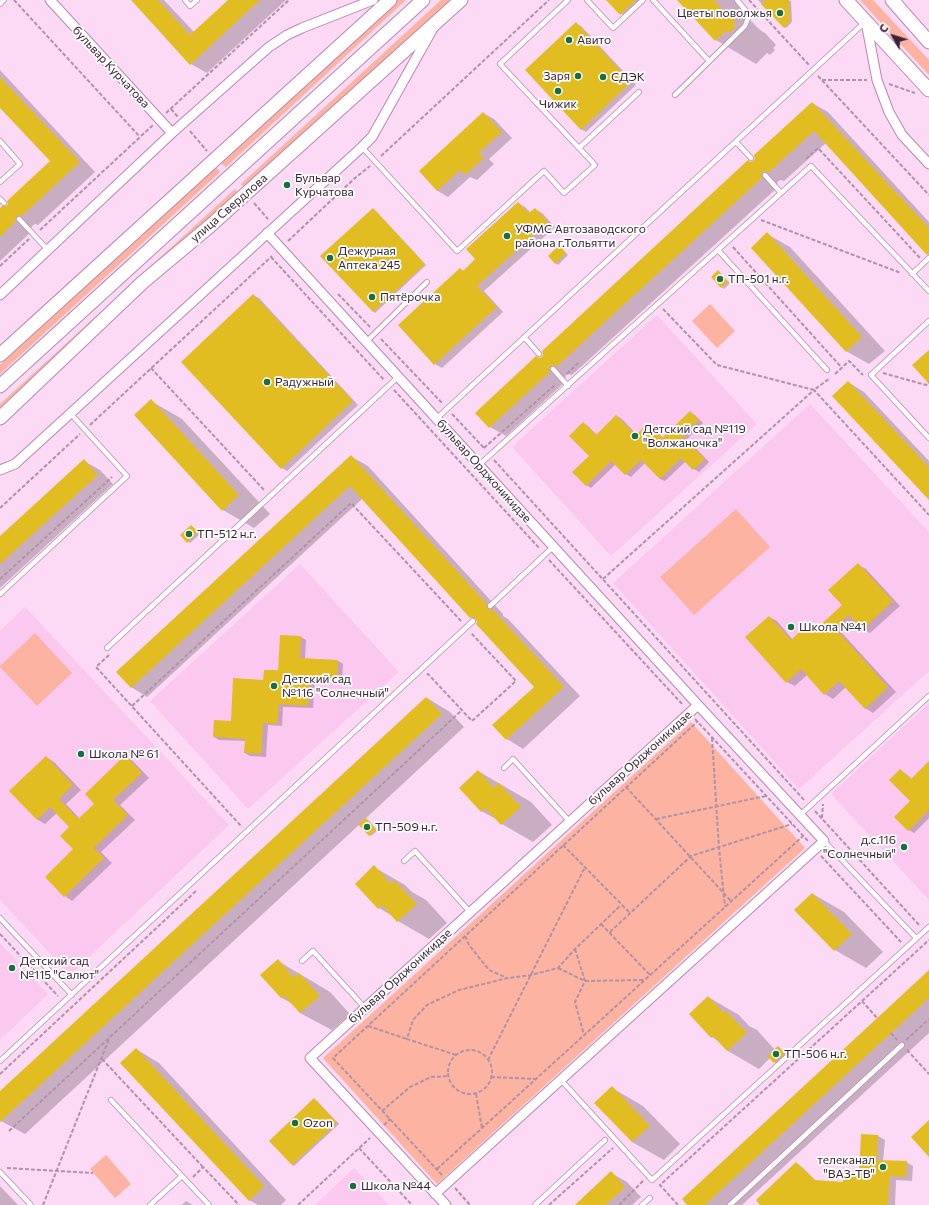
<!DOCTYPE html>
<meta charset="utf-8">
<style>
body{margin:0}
#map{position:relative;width:929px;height:1205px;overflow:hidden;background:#fcd9f4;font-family:Commissioner,sans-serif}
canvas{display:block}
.north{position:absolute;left:873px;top:16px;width:40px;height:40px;-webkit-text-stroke:3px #fff;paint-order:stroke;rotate:309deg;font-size:11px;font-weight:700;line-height:16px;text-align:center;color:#392435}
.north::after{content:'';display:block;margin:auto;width:14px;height:18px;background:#392435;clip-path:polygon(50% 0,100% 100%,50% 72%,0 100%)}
</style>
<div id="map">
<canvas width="929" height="1205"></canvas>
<div class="north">С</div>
</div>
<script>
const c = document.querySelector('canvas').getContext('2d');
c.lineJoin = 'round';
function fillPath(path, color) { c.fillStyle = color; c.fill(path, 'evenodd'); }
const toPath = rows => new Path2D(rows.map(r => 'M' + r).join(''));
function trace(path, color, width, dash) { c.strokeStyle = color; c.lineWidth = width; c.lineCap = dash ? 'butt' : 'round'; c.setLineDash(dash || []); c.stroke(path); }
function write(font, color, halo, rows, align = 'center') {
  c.font = font + ' Commissioner,sans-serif'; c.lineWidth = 3.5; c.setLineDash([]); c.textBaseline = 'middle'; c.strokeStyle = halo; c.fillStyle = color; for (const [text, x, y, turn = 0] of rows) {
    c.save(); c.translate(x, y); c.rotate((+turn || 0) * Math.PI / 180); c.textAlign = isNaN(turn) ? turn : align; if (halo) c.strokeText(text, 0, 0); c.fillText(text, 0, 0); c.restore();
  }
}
fillPath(toPath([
 [657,315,757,424,611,556,512,447],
 [810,404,929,532,929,671,799,789,613,583],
 [300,564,399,672,248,809,150,701],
 [25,607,229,825,70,975,0,900,0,631],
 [929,703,929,900,831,794],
 [0,943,48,994,0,1040],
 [354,1168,389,1205,315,1205]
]), '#fbc9f0');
fillPath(toPath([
 [396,0,406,0,226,167,221,163],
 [441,0,450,0,245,188,241,184],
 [860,0,873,0,929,60,929,75],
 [216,167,220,172,0,374,0,365],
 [235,189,239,194,0,413,0,404],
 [710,304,735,331,717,348,692,321],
 [736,509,770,547,694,615,660,577],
 [35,633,72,673,37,706,0,667,0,666],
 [691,722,805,848,437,1184,323,1058],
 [106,1155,131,1184,115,1198,90,1169]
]), '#fcb3a2');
fillPath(toPath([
 [132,0,164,0,194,32,230,0,286,0,207,73,191,64],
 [608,0,639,0,623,15],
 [678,0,734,0,743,9,741,11,760,30,765,33,776,45,773,48,775,50,770,55,767,53,756,64,716,40],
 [758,0,787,0,791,1,792,22,786,28,784,27],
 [576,24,581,26,636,85,586,132,581,129],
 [0,70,95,172,38,225,35,224,32,226,31,229,32,231,0,261,0,209,7,207,9,204,51,161,0,106],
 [812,103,828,112,929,222,929,255,826,143,784,181,781,180,778,181,777,185,778,187,572,375,569,374,566,375,565,379,566,381,506,436,490,427,476,413,543,357,750,163,754,162],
 [483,113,494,119,512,138,489,159,494,164,477,180,470,177,448,197,438,191,420,172],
 [518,203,525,207,531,213,535,209,542,213,555,227,484,291,503,312,442,368,435,364,460,269,464,271,476,260],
 [375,210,426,265,375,313,373,311],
 [767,234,790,247,885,351,869,364,846,351],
 [561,248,568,255,558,265,555,263],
 [718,271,730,283,724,289,712,277],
 [254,296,259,298,358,405,287,471,282,468],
 [848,382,864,392,929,461,929,499],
 [151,401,182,419,270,514,254,528,223,510,136,415],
 [690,412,695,415,703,423,687,439,709,462,699,472,694,469,686,461,665,481,660,479,645,463,631,477,626,474,616,464,591,488,586,485,590,456,583,423,588,426,597,435,617,416,622,419,637,435,648,424,653,427,663,438],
 [352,457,368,466,503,614,503,616,508,619,580,696,523,749,507,739,494,725,535,687,478,621,471,617,362,499,147,697,131,687],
 [84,461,100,470,113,484,0,588,0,538],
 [193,527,200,534,190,543,181,535],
 [858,565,866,569,900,606,870,633,863,629,855,621,842,633,896,692,873,713,865,708,846,687,833,699,825,694,807,675,795,686,787,682,769,617,777,621,793,640,807,628,815,632,844,605],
 [301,637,306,640,305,659,338,661,343,664,342,680,315,679,313,708,283,707,282,726,268,725,266,757,250,756,245,753,246,741,219,740,214,737,232,722,264,681,279,671],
 [427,698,450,712,464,727,365,819,377,831,371,836,360,824,25,1134,1,1121,0,1119,0,1092],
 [125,756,133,761,149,778,120,805,135,820,101,852,112,863,72,901,65,896,75,849,71,827,57,813,45,824,38,820,10,791,46,757,54,762,81,790,66,804,80,819,96,804],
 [929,762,929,818,914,833,909,830,911,801,900,770,905,773,912,779],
 [478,771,531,802,552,825,533,842,502,824,498,820,481,811],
 [374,867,405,885,412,892,426,900,447,923,429,939,398,921,394,917,379,908],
 [813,894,844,912,883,952,866,968,835,950,796,910],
 [278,961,330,992,350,1014,332,1030,300,1013,293,1004,282,998,262,975],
 [929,971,929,1033,742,1205,689,1205],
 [708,997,739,1015,749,1026,757,1030,775,1050,778,1047,786,1054,777,1064,770,1058,759,1069,728,1051,720,1042,712,1037,690,1014],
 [136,1049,159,1063,286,1200,281,1205,258,1205,249,1200],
 [612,1088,643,1106,680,1144,664,1160,632,1142],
 [317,1101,339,1124,294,1166,292,1165],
 [862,1135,878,1136,885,1140,883,1161,906,1162,913,1166,912,1181,896,1180,895,1205,762,1205,796,1163,802,1167,817,1182,844,1183,860,1175],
 [611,1173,627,1182,641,1197,632,1205,576,1205],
 [0,1186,18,1205,0,1205],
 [186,1201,193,1205,182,1205]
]), '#0003');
fillPath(toPath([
 [131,0,158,0,190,35,228,0,260,0,190,65],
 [606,0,636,0,620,15],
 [677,0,714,0,723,10,724,9,736,21,733,24,736,27,729,33,727,30,715,41],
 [766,0,789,0,790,21,784,28,761,4],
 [576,22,631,82,581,130,525,70],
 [0,77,80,162,22,216,19,215,16,217,15,219,16,221,0,237,0,208,2,206,6,206,8,204,7,201,50,161,0,108],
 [812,102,929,228,929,254,927,255,814,131,768,173,765,171,762,172,761,175,762,178,556,367,553,365,550,366,549,369,550,372,489,428,475,413,536,356,539,358,542,357,543,354,542,351,748,160,750,162,753,161,755,159,754,155],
 [483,112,502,132,479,153,484,158,465,175,460,170,437,191,419,171],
 [518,202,529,213,535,208,548,222,477,286,497,307,434,365,398,325,460,268,463,271,475,259,466,249],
 [373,208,425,264,373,312,320,256],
 [767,232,862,337,846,352,751,248],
 [559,245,566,253,555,264,548,256],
 [718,270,728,282,721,288,711,277],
 [253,294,353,401,281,469,181,362],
 [929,350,929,384,912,365],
 [848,381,929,467,929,500,832,396],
 [151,399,239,495,222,511,134,415],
 [690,411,699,420,682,436,705,459,693,470,681,458,660,479,641,460,625,475,611,461,586,486,572,472,589,456,569,436,583,422,596,435,616,415,636,435,648,423,662,438],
 [351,455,487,604,487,608,489,610,492,609,564,687,506,740,492,725,534,687,476,624,477,622,476,619,474,617,470,618,350,486,131,688,116,672],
 [84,459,98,475,0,564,0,536],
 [191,525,198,532,187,543,180,535],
 [858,563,893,601,862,630,849,615,835,628,888,687,865,709,839,681,824,695,801,669,786,683,745,637,769,616,791,640,806,626,812,633,842,605,828,590],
 [280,635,301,636,300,658,338,660,337,678,310,676,308,706,279,704,277,724,263,723,261,754,244,753,245,739,213,737,214,720,231,721,233,678,263,680,264,670,278,670],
 [426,697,442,714,0,1122,0,1091],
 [125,755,142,773,113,800,128,815,94,848,104,858,64,897,45,877,73,849,60,836,69,827,50,807,37,820,9,791,46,756,73,785,59,799,78,819,94,804,85,794],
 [929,761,929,810,908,831,894,817,910,801,889,780,900,769,911,779],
 [478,770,494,788,499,783,521,807,501,825,485,808,481,812,459,788],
 [366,818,376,829,369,836,358,824],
 [374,865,391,884,394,880,417,904,397,922,382,905,378,909,355,884],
 [812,893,852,934,834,951,794,910],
 [278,959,293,977,299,973,320,996,300,1013,284,996,281,998,260,975],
 [929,970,929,998,705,1205,687,1205,682,1199],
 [708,996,724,1013,726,1011,747,1033,727,1051,713,1036,711,1038,689,1014],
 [778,1046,785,1053,774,1063,767,1056],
 [136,1048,264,1186,249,1201,120,1063],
 [612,1086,650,1126,632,1142,594,1103],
 [314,1098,337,1123,292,1165,269,1141],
 [929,1120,929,1157,911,1137],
 [861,1134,878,1135,877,1160,907,1161,906,1177,890,1176,888,1205,760,1205,756,1200,796,1162,815,1180,843,1182,843,1173,859,1174],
 [611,1171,625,1187,606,1205,575,1205]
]), '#e1bd22');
const service = toPath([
 [185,0,190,6,197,0],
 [587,0,613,28,643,0],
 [653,0,709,61],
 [0,4,4,0],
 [675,95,745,26,748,18,748,14,746,11,737,0],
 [0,141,20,164,0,182],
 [736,142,751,158],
 [362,147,457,251,544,171,564,193,595,165,500,64,568,0],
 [579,148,639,92],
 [765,175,781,193],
 [0,199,4,203],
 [19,219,48,250],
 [718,250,827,370],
 [912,274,929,258],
 [929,321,871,375,929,438],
 [525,338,539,354],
 [366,342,427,282],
 [553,369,568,386],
 [436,419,865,22],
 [479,465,811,166,929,291],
 [0,594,127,476,70,413],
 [490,606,553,547],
 [107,648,398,377],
 [504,768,513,759,570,822],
 [800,815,929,696],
 [824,841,916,938],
 [404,861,415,851,470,912],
 [0,918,72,995],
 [302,961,313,951,365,1008],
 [0,1061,473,621],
 [561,1080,652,1180,929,927],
 [111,1100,209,1205],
 [0,1172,31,1205],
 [150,1205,182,1176],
 [535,1205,605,1140],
 [642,1205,650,1198],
 [730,1205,902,1045]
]);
const minor = toPath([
 [50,0,172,133],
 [866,22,877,80,889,112,902,135,929,164],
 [267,233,698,705,310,1058,446,1205],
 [0,295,172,133,269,47,287,35,302,28,373,0],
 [0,470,15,464,362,147,372,137,432,30],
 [435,1194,824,841,698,705]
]);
const secondary = toPath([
 [846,0,929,90],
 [892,0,929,42],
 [0,355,390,0],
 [0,386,423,0],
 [0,418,143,282,210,226,461,0]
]);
trace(service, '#bc87b1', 6);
trace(minor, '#bc87b1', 11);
trace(secondary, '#bc87b1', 15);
trace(toPath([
 [14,0,140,137],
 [749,0,809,65],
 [818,76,929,195],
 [822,80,867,80],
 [889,84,915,93],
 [171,109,178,117],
 [166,113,289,0],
 [190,131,207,151],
 [381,156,549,0],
 [806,159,818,148,920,258],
 [254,203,268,219],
 [761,220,901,273],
 [40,230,153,125],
 [288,241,355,178,370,166],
 [733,247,842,368],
 [271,257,384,380],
 [0,266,29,239],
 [338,294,371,328],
 [663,309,717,365,814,390,830,378],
 [381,339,443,404],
 [151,368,265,491],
 [883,373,926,385,929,382],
 [567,374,578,363],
 [835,374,849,361,863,375],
 [394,390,540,549],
 [452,414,485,449],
 [90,425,272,256],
 [484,448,556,384],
 [494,460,805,801],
 [0,508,80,434],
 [549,560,683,705],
 [0,579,112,477],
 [603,579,814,390,929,515],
 [109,655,96,667,242,827],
 [427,675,428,674,472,721,516,681,471,633],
 [132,706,351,503,462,622],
 [695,719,809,842],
 [712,738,719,848,725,907],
 [626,787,731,901],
 [815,811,920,926],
 [822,818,823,804],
 [656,819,766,796],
 [563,845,630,913],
 [821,856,901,942],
 [601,924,650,975],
 [610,932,691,856,792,824],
 [0,934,58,996],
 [465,936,469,945,489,970,507,978],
 [575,949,585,981,575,1002,584,1035],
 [558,968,585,981,643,980],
 [862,1001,877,1018],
 [368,1026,407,1039],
 [891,1033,897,1040],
 [906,1040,929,1019],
 [907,1050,929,1074],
 '448 1072a22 22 0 1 1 44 0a22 22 0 1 1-44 0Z',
 [456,1055,407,1039,413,1020,427,1005,459,990,508,978,531,975,558,968,575,949,621,905],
 [102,1059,203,1167],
 [488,1060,585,867],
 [0,1074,196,891],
 [491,1077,535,1079],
 [476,1094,482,1128],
 [382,1111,410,1087,431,1077,448,1076],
 [384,1125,390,1119],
 [9,1131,462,710],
 [359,1148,412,1205],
 [7,1168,93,1173],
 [437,1169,803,836],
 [442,1175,333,1058,698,721],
 [193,1177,203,1167,239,1205],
 [455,1188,470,1205],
 [43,1205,109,1039],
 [298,1205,370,1138],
 [549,1205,613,1148],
 [619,1205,643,1181],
 [678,1205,660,1185,929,940]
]), '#b092a9', 2, [4, 2]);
trace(service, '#fff', 4.5);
trace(minor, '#fff', 9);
trace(secondary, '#fff', 13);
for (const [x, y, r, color] of [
 [780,13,4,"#1a6f40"],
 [569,40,4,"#1a6f40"],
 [578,76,4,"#1a6f40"],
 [603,77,4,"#1a6f40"],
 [558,91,4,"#1a6f40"],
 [287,185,4,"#1a6f40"],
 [507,236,4,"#1a6f40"],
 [330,258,4,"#1a6f40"],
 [720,279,4,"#1a6f40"],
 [372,297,4,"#1a6f40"],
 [267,382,4,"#1a6f40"],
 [635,436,4,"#1a6f40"],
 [189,534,4,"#1a6f40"],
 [791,627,4,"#1a6f40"],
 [274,686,4,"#1a6f40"],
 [81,754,4,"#1a6f40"],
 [367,827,4,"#1a6f40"],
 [904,847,4,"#1a6f40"],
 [12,968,4,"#1a6f40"],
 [776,1054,4,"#1a6f40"],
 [295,1123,4,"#1a6f40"],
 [883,1167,4,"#1a6f40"],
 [353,1186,4,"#1a6f40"]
]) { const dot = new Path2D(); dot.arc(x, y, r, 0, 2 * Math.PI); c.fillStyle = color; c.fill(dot); trace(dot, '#fff', 1.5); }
write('12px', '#392435', '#fff', [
 ["Цветы поволжья",772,13,"right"],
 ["Авито",577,40],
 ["Заря",570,76,"right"],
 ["СДЭК",611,77],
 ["Чижик",558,104,"center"],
 ["Бульвар",295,178],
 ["Курчатова",295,192],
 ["УФМС Автозаводского",515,229],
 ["района г.Тольятти",515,243],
 ["Дежурная",338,251],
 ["Аптека 245",338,265],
 ["ТП-501 н.г.",728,279],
 ["Пятёрочка",380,297],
 ["Радужный",275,382],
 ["Детский сад №119",643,429],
 ["\"Волжаночка\"",643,443],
 ["ТП-512 н.г.",197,534],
 ["Школа №41",799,627],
 ["Детский сад",282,679],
 ["№116 \"Солнечный\"",282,693],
 ["Школа № 61",89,754],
 ["ТП-509 н.г.",375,827],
 ["д.с.116",896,840,"right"],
 ["\"Солнечный\"",896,854,"right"],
 ["Детский сад",20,961],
 ["№115 \"Салют\"",20,975],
 ["ТП-506 н.г.",784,1054],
 ["Ozon",303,1123],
 ["телеканал",875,1160,"right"],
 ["\"ВАЗ-ТВ\"",875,1174,"right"],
 ["Школа №44",361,1186]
], 'left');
write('12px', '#392435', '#fff', [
 ["бульвар Курчатова",111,67,47],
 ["улица Свердлова",229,208,-41],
 ["бульвар Орджоникидзе",484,471,48],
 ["бульвар Орджоникидзе",640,758,-42],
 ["бульвар Орджоникидзе",400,976,-42]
]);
</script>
